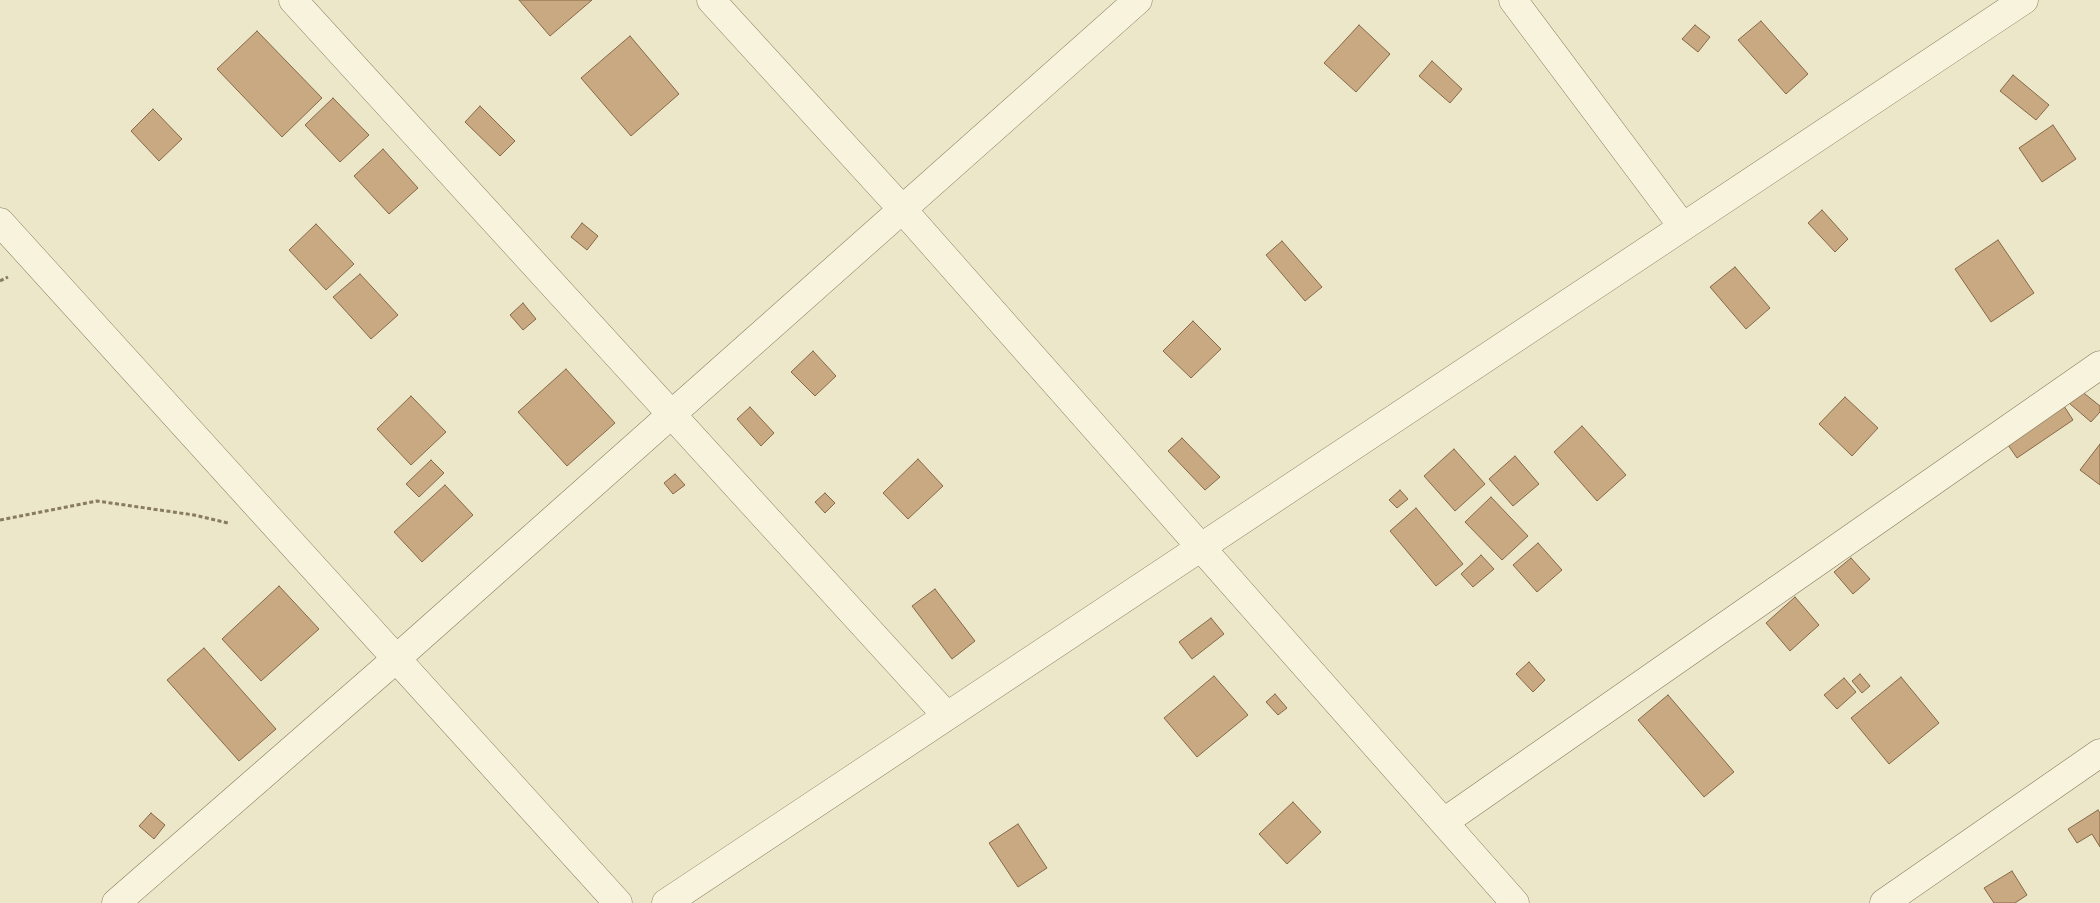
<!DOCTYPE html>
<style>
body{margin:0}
canvas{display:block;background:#ede7ca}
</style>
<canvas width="2100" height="903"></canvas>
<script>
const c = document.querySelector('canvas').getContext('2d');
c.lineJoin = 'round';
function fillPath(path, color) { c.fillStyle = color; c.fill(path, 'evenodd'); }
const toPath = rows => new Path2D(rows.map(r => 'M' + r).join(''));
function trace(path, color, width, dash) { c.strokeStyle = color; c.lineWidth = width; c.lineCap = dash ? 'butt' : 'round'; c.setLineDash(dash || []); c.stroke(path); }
const building = toPath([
 [519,0,592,0,550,36,519,0],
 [1761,21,1808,74,1786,94,1738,40,1761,21],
 [1359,25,1390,54,1356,92,1324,63,1359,25],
 [1695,25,1710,37,1698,52,1682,39,1695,25],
 [257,31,322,98,282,137,217,69,257,31],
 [630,36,679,94,631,136,581,78,630,36],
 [1432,61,1462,89,1450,103,1419,76,1432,61],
 [2013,75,2049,105,2036,120,2000,91,2013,75],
 [333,98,369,135,340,162,305,125,333,98],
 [480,106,515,141,500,156,465,122,480,106],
 [153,109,182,139,159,161,131,131,153,109],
 [2053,125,2076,159,2042,182,2019,148,2053,125],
 [383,149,418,188,389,214,354,176,383,149],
 [1822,210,1848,239,1835,252,1808,223,1822,210],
 [582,223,598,236,587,250,571,237,582,223],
 [316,224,354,264,326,290,289,250,316,224],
 [1998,240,2034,293,1991,322,1955,269,1998,240],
 [1282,241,1322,287,1305,301,1266,255,1282,241],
 [1735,267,1770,308,1746,329,1710,287,1735,267],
 [360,274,398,315,371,339,333,297,360,274],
 [523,303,536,319,523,330,510,315,523,303],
 [1193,321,1221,349,1191,378,1163,351,1193,321],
 [813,351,836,376,815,396,791,372,813,351],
 [566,369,615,423,567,466,518,412,566,369],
 [2080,390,2100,406,2100,412,2091,422,2069,403,2080,390],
 [411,396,446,432,411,465,377,429,411,396],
 [1845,397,1878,428,1852,456,1819,424,1845,397],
 [2064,406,2073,420,2017,458,2008,445,2064,406],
 [750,407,774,433,761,446,737,419,750,407],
 [1582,426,1626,475,1597,501,1554,452,1582,426],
 [1182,438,1220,477,1205,490,1168,451,1182,438],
 [2100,444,2100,485,2080,470,2100,444],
 [1454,449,1485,484,1455,511,1424,476,1454,449],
 [1515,456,1539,484,1513,506,1489,479,1515,456],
 [918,459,943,486,908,519,883,493,918,459],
 [431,460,444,473,419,497,406,484,431,460],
 [675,474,685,485,673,494,664,483,675,474],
 [445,485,473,515,422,562,394,532,445,485],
 [1400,490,1408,499,1397,508,1389,500,1400,490],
 [825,493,835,503,825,513,815,502,825,493],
 [1491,497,1528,536,1502,560,1465,522,1491,497],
 [1416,508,1463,564,1436,586,1390,531,1416,508],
 [1538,543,1562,570,1537,592,1513,565,1538,543],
 [1481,555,1494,569,1473,587,1461,574,1481,555],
 [1851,558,1870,579,1853,594,1834,572,1851,558],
 [279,586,319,629,261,681,222,639,279,586],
 [935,589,975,641,952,659,912,606,935,589],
 [1795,597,1819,625,1790,651,1766,623,1795,597],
 [1211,618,1224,634,1192,659,1179,642,1211,618],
 [204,648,276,729,239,761,167,680,204,648],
 [1529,662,1545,680,1533,692,1516,674,1529,662],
 [1860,674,1870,686,1862,693,1852,681,1860,674],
 [1214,676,1248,715,1197,757,1164,718,1214,676],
 [1901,677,1939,723,1889,764,1851,718,1901,677],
 [1844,678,1856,692,1837,709,1824,695,1844,678],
 [1275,694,1287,708,1278,715,1266,702,1275,694],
 [1668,695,1734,772,1704,797,1638,720,1668,695],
 [1293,802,1321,832,1287,864,1259,834,1293,802],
 [2098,810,2100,813,2100,847,2092,834,2077,843,2068,829,2098,810],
 [151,813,165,825,154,839,139,826,151,813],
 [1018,824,1047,868,1018,887,989,843,1018,824],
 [2012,871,2027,895,2015,903,1994,903,1984,888,2012,871]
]);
fillPath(building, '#c8a982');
trace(building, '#866946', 1);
const street = toPath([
 [293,0,947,716],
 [711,0,902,209,1515,903],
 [1513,0,1683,227],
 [0,222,618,903],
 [1444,822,2100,365],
 [116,903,396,659,1138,0],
 [666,903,2024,0],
 [1884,903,2100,753]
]);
trace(street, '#887b5f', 29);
trace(toPath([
 [0,281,8,277],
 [0,520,97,501,194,515,228,523]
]), '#887b5f', 3, [4, 2.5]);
trace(street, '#f7f3dd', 28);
</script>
